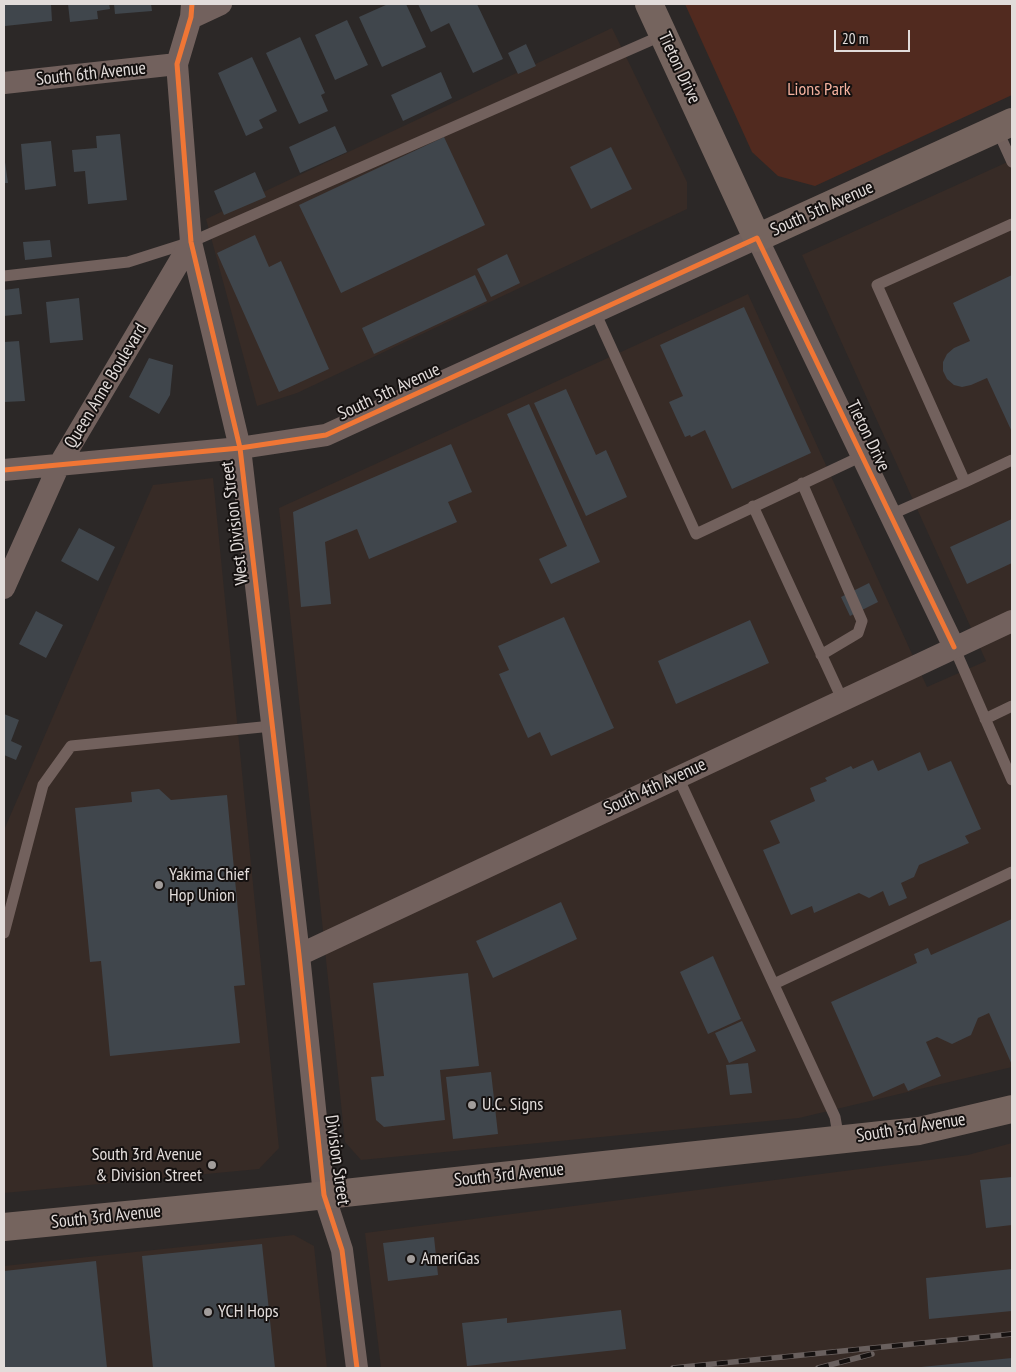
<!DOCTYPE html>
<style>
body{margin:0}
#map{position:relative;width:1016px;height:1372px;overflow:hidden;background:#2c2827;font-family:"PT Sans Narrow",sans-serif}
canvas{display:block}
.frame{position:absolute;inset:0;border:5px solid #e2dcda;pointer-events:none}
.scale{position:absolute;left:834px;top:30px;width:76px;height:22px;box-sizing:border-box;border:2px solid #e2dcda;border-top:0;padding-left:6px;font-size:15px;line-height:18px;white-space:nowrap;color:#e2dcda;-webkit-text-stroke:4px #151110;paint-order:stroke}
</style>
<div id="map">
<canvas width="1016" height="1372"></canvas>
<div class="frame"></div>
<div class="scale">20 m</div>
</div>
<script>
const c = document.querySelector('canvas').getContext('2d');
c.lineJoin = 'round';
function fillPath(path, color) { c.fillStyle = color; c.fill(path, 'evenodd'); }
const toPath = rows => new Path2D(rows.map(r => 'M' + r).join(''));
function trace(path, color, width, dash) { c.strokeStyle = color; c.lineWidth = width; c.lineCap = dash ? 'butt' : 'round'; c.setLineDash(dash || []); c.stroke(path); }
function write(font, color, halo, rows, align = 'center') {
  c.font = font + ' "PT Sans Narrow",sans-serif'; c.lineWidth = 4; c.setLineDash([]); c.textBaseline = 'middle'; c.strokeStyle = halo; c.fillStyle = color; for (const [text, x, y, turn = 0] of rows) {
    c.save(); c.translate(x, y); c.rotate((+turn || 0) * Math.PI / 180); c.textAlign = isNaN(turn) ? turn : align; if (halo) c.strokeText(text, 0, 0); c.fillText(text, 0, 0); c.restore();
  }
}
fillPath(toPath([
 [612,28,687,182,687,209,297,393,257,406,206,219],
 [1012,160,1012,1067,799,1118,361,1160,345,1142,279,508,748,294,927,687,986,661,802,255],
 [213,478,279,1148,259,1169,4,1193,4,830,153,485],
 [1012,1143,1012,1368,381,1368,365,1233,968,1155],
 [294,1235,314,1246,327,1368,4,1368,4,1266]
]), '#372b26');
fillPath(toPath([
 [685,4,1012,4,1012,95,815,186,778,176,752,152]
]), '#512a1f');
fillPath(toPath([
 [4,4,51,4,52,21,5,26],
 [68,4,109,4,110,9,97,11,98,19,70,22],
 [114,4,151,4,152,11,115,14],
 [388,4,406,4,426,47,382,67,359,17],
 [418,4,477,4,503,59,473,73,449,23,431,32],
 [347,20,368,65,335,80,315,35],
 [300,37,325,93,321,95,328,111,299,124,266,53],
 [526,44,536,66,518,74,508,53],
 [252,57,277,111,259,120,263,128,246,136,218,73],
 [441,72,452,98,403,121,391,95],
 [335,126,347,152,300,173,289,147],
 [120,134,127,200,88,204,85,171,74,172,72,150,97,148,96,136],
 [444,137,485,225,341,293,299,205],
 [51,141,56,186,25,190,21,144],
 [611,147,632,189,591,209,570,167],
 [4,155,8,183,4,183],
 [255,172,266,197,224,215,214,191],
 [255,235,269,267,281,261,329,369,279,392,217,253],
 [50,240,52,257,25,260,23,242],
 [507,254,520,283,491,297,477,269],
 [475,275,487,301,374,354,362,328],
 [1012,275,1012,432,987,378,971,385,962,387,954,385,947,379,943,371,943,362,947,354,954,348,970,341,953,303],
 [19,288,22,314,4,316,4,290],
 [79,298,83,340,50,343,46,302],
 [744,307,811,453,732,489,705,430,691,437,690,435,685,437,669,402,683,396,660,345],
 [19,341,25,401,4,402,4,342],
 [149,358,173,365,170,395,159,414,129,397],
 [566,389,596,455,606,450,627,497,586,516,534,403],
 [529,404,600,562,551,584,539,559,567,546,507,414],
 [451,444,472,492,448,502,457,522,369,559,357,529,325,542,331,604,301,607,293,512],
 [1012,519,1012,563,967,584,950,547],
 [79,528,115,547,98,581,61,561],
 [869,583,878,602,850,616,841,597],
 [36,611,63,625,46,658,19,644],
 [564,617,614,728,551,756,540,732,528,738,499,674,509,670,498,646],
 [750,620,769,663,676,704,658,661],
 [4,714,19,720,11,741,22,746,16,760,4,755],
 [920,752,928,771,951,761,981,829,965,836,969,843,919,865,914,877,901,883,907,898,889,906,883,891,869,898,859,893,814,913,812,906,791,915,763,850,780,843,770,821,815,801,810,788,827,781,825,778,851,766,853,769,873,760,878,771],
 [159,789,171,800,227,795,245,985,234,986,240,1043,110,1056,101,961,90,962,75,808,132,802,131,792],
 [561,902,577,939,493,978,476,941],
 [1012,919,1012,1065,989,1013,978,1018,971,1035,952,1044,937,1037,926,1042,941,1076,908,1091,904,1083,873,1097,831,1002,917,963,914,954,928,948,931,955],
 [713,956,741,1019,708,1034,680,972],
 [468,973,479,1066,440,1070,445,1120,384,1127,376,1120,371,1077,384,1076,373,983],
 [742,1021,756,1051,729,1063,715,1033],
 [748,1063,752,1093,730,1095,726,1065],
 [491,1072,498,1134,453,1139,446,1077],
 [1012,1177,1012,1225,986,1228,980,1180],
 [434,1237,438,1275,388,1281,383,1243],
 [262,1244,275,1368,153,1368,142,1256],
 [96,1261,107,1368,4,1368,4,1271],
 [1012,1269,1012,1311,929,1319,926,1278],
 [621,1310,626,1349,467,1366,462,1323,507,1318,507,1323],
 [1012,1358,1012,1368,921,1368,921,1367]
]), '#40464c');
trace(toPath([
 [997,129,1012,162],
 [4,276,128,262,191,242,663,35],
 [595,312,696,534,862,456],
 [965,482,1012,460],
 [802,483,862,621,858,633,821,655],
 [753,506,842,699],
 [890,515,965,482,877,285,1012,224],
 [954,647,1012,780],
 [985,719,1012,706],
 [678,777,835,1117,839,1140],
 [4,933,43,785,71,746,272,726],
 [774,984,1012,872]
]), '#72615d', 11);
trace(toPath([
 [192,4,191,17,177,64,191,242,240,448,299,955,324,1195,342,1250,357,1368],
 [191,18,221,4],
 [4,83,177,64],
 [4,470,240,448,326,435,757,238,954,647],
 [4,588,59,465,191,242],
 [299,955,1012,621]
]), '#72615d', 22);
trace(toPath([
 [649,4,757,238,1012,122],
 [4,1227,289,1199,919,1131,1012,1109]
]), '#75645e', 28);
const rail = toPath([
 [673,1368,1012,1334],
 [818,1368,872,1354]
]);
trace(rail, '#69605e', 5.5);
trace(rail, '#151110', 4, [11]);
trace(toPath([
 [192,4,191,17,177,64,191,242,240,448,299,955,324,1195,342,1250,357,1368],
 [4,470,240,448,326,435,757,238,954,647]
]), '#f07635', 5);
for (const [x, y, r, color] of [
 [159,885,5,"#a29d9b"],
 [472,1105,5,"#a29d9b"],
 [212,1165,5,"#a29d9b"],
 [411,1259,5,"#a29d9b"],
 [208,1312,5,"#a29d9b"]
]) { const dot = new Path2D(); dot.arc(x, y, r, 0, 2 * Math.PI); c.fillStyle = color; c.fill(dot); trace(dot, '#151110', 2); }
write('18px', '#e2dcda', '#151110', [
 ["Tieton Drive",679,68,65],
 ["South 6th Avenue",91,74,-6],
 ["South 5th Avenue",822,209,-24],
 ["Queen Anne Boulevard",106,386,-59],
 ["South 5th Avenue",389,392,-25],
 ["Tieton Drive",868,436,64],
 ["West Division Street",235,523,-97],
 ["South 4th Avenue",655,787,-25],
 ["South 3rd Avenue",911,1128,-9],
 ["Division Street",337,1160,82],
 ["South 3rd Avenue",509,1175,-6],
 ["South 3rd Avenue",106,1217,-6]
]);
write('18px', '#f5b29f', '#151110', [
 ["Lions Park",819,90]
]);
write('18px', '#e2dcda', '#151110', [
 ["Yakima Chief",169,875],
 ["Hop Union",169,896],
 ["U.C. Signs",482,1105],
 ["South 3rd Avenue",202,1155,"right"],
 ["& Division Street",202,1176,"right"],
 ["AmeriGas",421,1259],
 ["YCH Hops",218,1312]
], 'left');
</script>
